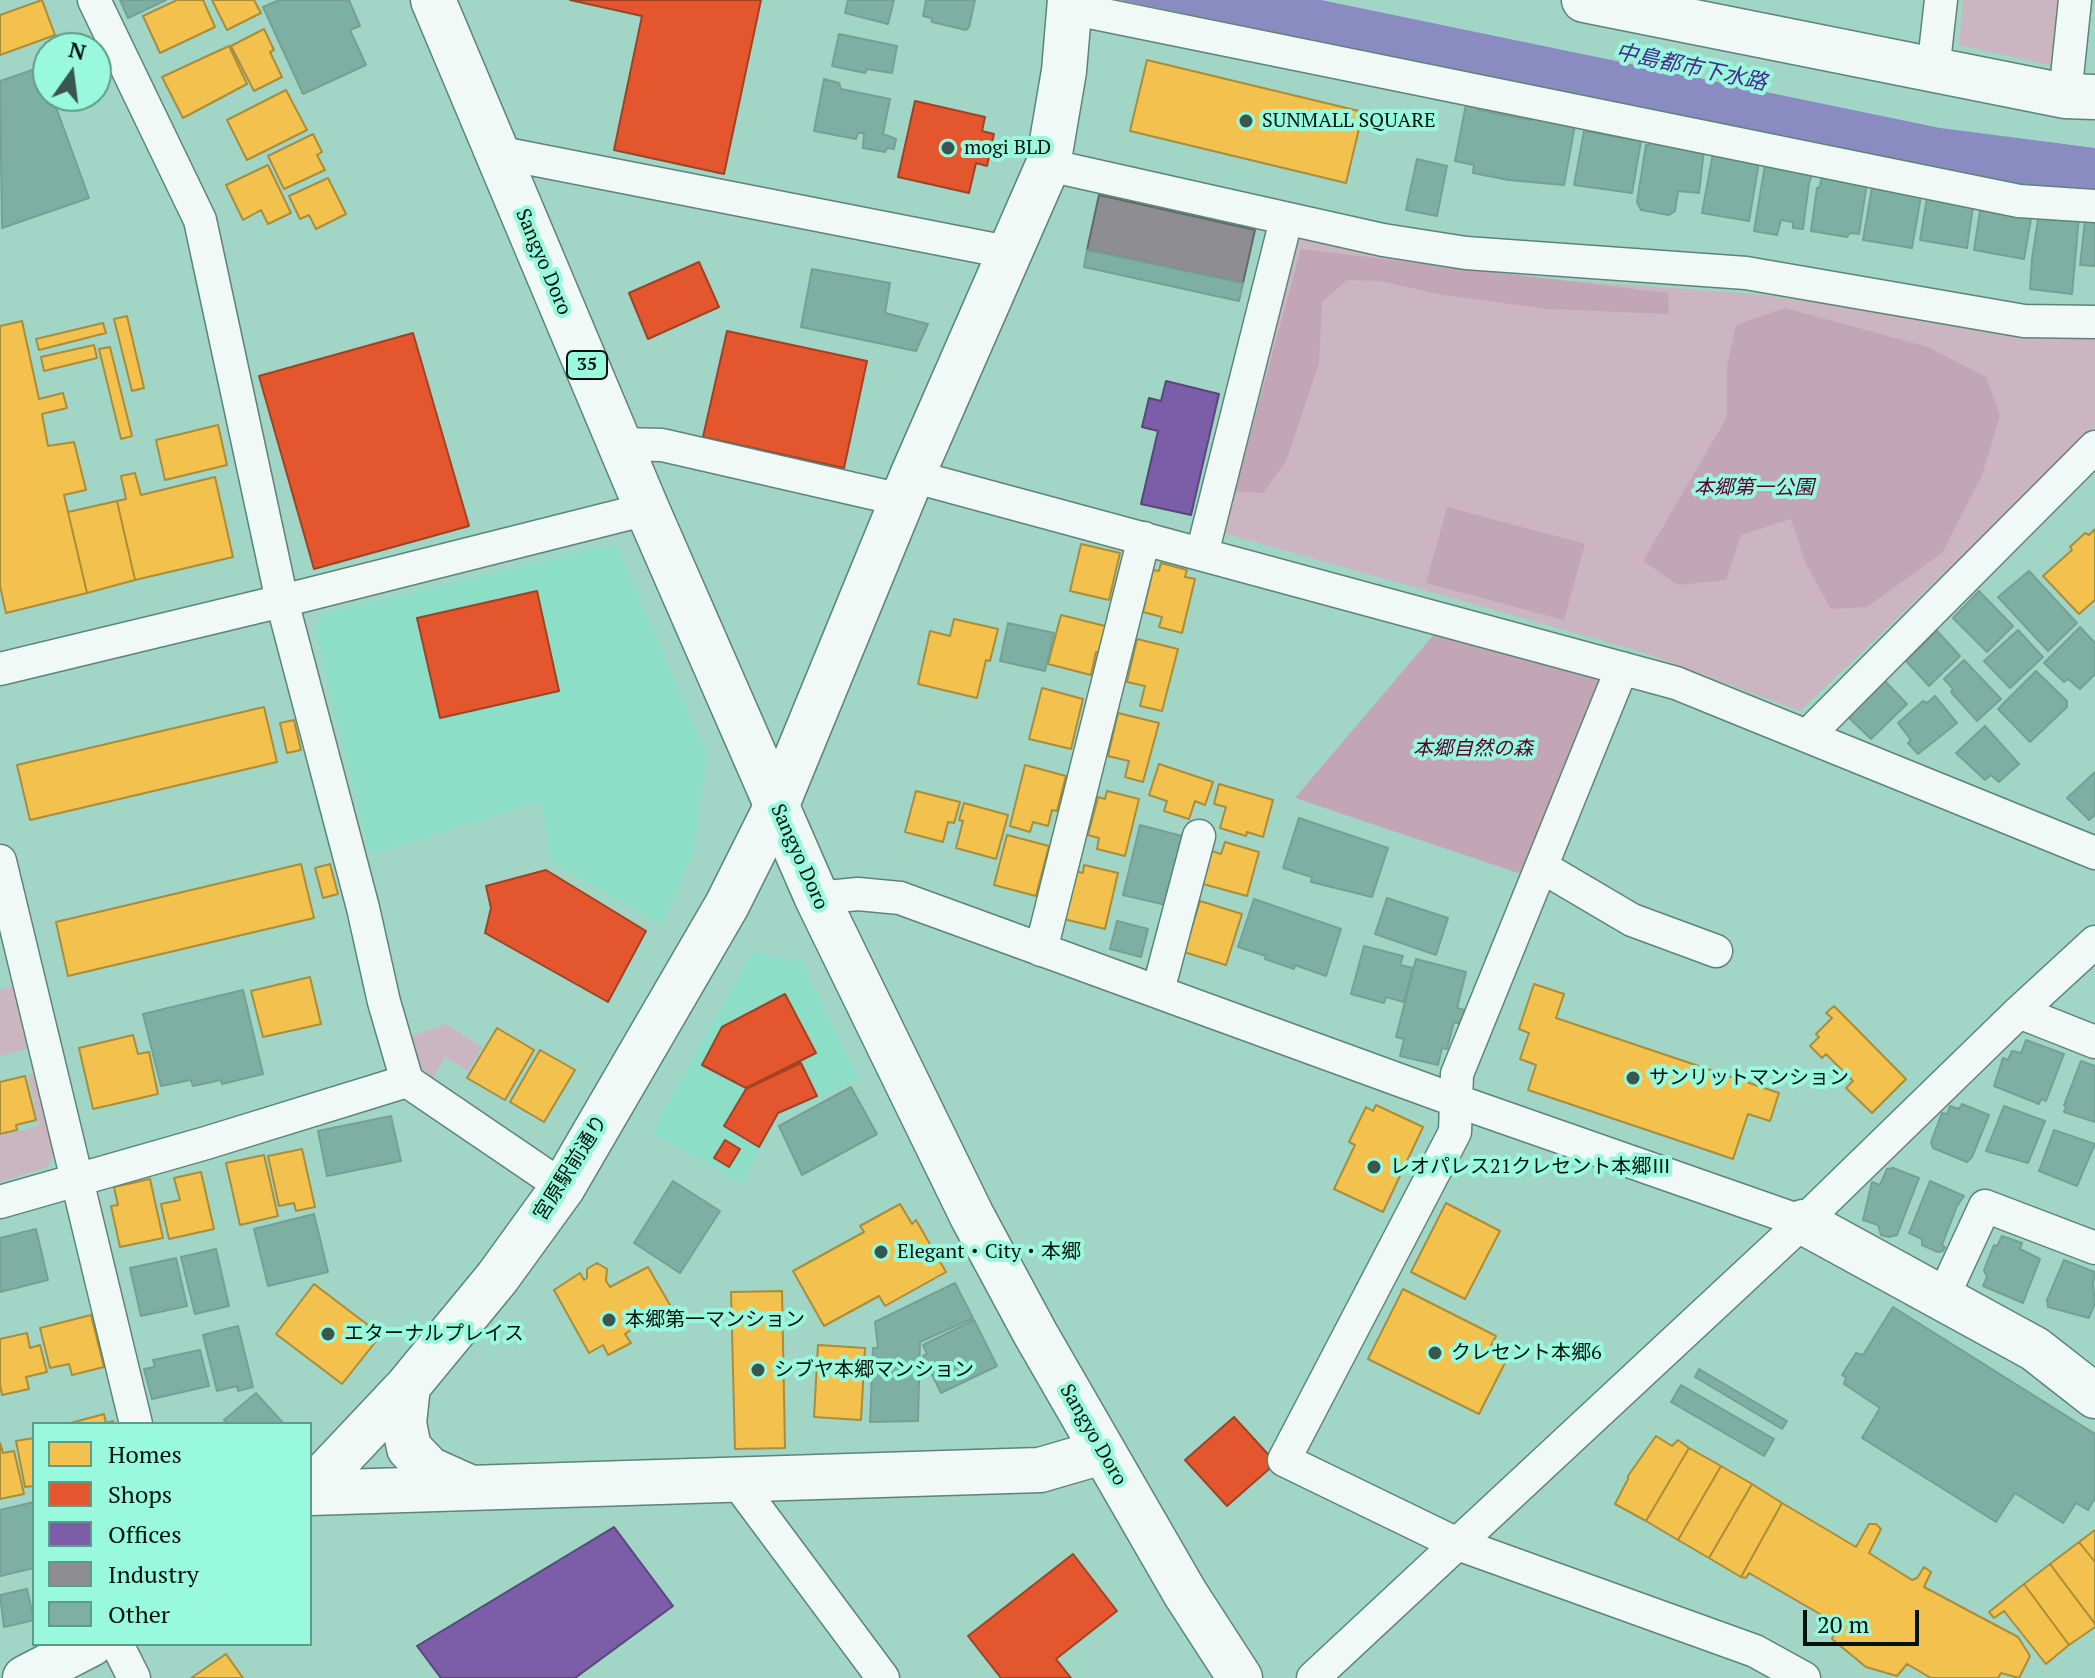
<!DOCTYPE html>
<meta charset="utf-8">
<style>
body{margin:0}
#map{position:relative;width:2095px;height:1678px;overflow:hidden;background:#a1d5c6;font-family:"PT Serif",serif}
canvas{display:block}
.legend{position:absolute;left:32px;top:1422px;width:280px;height:224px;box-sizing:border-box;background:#99f9dc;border:2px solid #5c9d89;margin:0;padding:10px 14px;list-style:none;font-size:24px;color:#01130d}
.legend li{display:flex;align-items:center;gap:16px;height:40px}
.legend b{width:40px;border:2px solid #5c9d89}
.north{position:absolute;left:32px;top:32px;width:80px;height:80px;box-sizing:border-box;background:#99f9dc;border:2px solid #5c9d89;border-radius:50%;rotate:14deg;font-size:22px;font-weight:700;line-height:32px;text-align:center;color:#01130d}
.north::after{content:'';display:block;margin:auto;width:28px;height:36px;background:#39574e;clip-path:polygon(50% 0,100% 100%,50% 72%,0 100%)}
.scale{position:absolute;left:1803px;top:1610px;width:116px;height:36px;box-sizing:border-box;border:4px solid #01130d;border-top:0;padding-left:10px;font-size:24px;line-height:28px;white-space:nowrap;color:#01130d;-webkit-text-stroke:6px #99f9dc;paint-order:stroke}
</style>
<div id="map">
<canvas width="2095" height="1678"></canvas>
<ul class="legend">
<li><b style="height:22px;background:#f2c14e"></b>Homes</li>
<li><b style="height:22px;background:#e4572e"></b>Shops</li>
<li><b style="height:22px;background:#7b5ea7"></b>Offices</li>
<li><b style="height:22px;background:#8d8d92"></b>Industry</li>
<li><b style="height:22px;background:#7db0a3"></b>Other</li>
</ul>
<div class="north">N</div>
<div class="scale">20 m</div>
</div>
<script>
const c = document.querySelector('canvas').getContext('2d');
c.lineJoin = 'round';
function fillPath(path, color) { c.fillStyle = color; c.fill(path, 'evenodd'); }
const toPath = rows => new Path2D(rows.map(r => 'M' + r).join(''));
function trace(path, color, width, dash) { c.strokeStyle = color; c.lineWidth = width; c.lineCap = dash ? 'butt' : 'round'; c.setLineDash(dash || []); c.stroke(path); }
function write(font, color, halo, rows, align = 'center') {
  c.font = font + ' "PT Serif","Noto Sans JP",serif'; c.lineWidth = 8; c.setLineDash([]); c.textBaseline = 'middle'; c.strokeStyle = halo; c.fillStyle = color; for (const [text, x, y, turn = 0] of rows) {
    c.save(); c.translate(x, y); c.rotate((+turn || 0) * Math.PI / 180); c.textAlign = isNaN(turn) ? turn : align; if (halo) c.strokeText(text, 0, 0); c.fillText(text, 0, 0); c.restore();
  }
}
fillPath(toPath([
 [616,544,707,755,693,855,661,924,553,863,540,801,370,855,315,630,322,614],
 [752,952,801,961,859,1079,778,1116,742,1183,651,1133]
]), '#8cdec7');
fillPath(toPath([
 [1963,0,2060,0,2054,66,1959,45],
 [1297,236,1494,275,1753,294,1898,314,2014,337,2095,338,2095,429,1800,711,1639,651,1220,532],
 [15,986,30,1048,0,1056,0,990],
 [446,1024,482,1047,468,1071,445,1057,431,1081,421,1071,410,1037],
 [36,1072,55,1154,47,1167,0,1182,0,1136,39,1126,28,1075]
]), '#cab5c1');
fillPath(toPath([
 [1301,249,1668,293,1669,314,1548,309,1443,295,1380,281,1347,280,1322,302,1319,363,1286,461,1263,493,1235,491],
 [1785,308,1928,347,1986,377,2000,416,1982,475,1942,553,1867,607,1831,609,1805,562,1791,519,1741,535,1726,580,1678,585,1643,561,1727,417,1727,366,1736,325],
 [1447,507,1585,544,1564,620,1426,583],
 [1436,632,1607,676,1530,877,1295,798]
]), '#c3a6b6');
fillPath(toPath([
 [1120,0,1321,0,1940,128,2095,148,2095,193,1982,184]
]), '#898bc1');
const homes = toPath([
 [42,0,55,35,0,55,0,15,42,0],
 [177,0,203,0,215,27,160,53,143,16,177,0],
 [212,0,254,0,261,13,227,30,212,0],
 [264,29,274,50,270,52,282,77,254,91,231,46,264,29],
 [229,46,247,84,183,118,162,77,229,46],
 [1147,60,1363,112,1346,183,1130,131,1147,60],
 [286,90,307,130,247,160,227,120,286,90],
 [313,134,322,152,317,155,325,170,284,189,268,156,313,134],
 [268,165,291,213,268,224,261,210,243,220,226,185,268,165],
 [328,178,346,214,316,229,309,215,300,219,289,196,328,178],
 [127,316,144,388,132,391,114,319,127,316],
 [22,321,39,399,63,393,67,408,42,414,48,446,74,442,86,490,64,495,87,593,6,613,0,586,0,326,22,321],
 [103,323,106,333,39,350,36,339,103,323],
 [94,345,97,358,44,371,41,357,94,345],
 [110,347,132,436,121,439,99,349,110,347],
 [218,425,227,465,165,480,156,440,218,425],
 [135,473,141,495,215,477,233,557,135,580,117,501,126,499,121,476,135,473],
 [117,501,135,580,87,593,68,512,117,501],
 [2095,529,2095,600,2079,614,2043,576,2072,550,2070,547,2085,533,2089,535,2095,529],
 [1081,544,1120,553,1109,600,1070,591,1081,544],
 [1161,563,1187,570,1185,577,1195,579,1182,633,1159,627,1162,617,1143,612,1153,570,1159,571,1161,563],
 [1061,615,1109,627,1102,653,1096,652,1091,675,1048,664,1061,615],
 [954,619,998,629,990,661,986,660,977,698,918,684,930,631,950,636,954,619],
 [1137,639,1178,649,1162,711,1140,706,1145,686,1127,682,1137,639],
 [1042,688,1083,699,1071,749,1029,739,1042,688],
 [264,707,277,762,30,820,17,765,264,707],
 [1118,713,1159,723,1143,782,1125,777,1129,761,1108,756,1118,713],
 [294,720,301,750,287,753,280,723,294,720],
 [1159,764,1213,782,1205,805,1195,801,1189,819,1164,811,1167,801,1149,795,1159,764],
 [1025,765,1066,776,1057,811,1052,810,1048,826,1033,822,1030,832,1010,826,1025,765],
 [1219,784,1273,800,1263,837,1247,832,1246,836,1220,828,1226,807,1214,804,1219,784],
 [916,791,960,802,954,823,948,822,943,842,905,832,916,791],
 [1107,791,1139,799,1125,856,1097,849,1099,838,1088,835,1098,797,1105,799,1107,791],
 [964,803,1008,815,996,859,956,848,963,821,959,820,964,803],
 [1007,835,1049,846,1036,896,994,885,1007,835],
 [1225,842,1259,852,1247,896,1203,884,1212,851,1221,854,1225,842],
 [301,864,314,918,68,976,56,922,301,864],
 [330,864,338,894,323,898,315,868,330,864],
 [1084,865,1118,873,1105,929,1064,919,1075,871,1083,873,1084,865],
 [1200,901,1242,914,1226,965,1184,952,1200,901],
 [310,977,321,1024,263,1037,251,991,310,977],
 [1534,984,1564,994,1556,1018,1779,1093,1770,1121,1748,1114,1733,1159,1528,1090,1536,1065,1520,1059,1529,1033,1519,1029,1534,984],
 [1834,1006,1906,1079,1872,1113,1846,1088,1853,1081,1826,1054,1822,1058,1810,1046,1819,1037,1816,1034,1832,1018,1826,1013,1834,1006],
 [497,1028,534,1050,505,1100,467,1078,497,1028],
 [133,1035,138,1054,149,1052,158,1094,93,1109,79,1048,133,1035],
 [540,1050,575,1070,544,1122,510,1102,540,1050],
 [25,1076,36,1120,16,1125,17,1130,0,1134,0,1082,25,1076],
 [1376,1105,1423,1127,1383,1212,1334,1189,1355,1145,1349,1142,1366,1107,1373,1111,1376,1105],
 [302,1149,315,1207,296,1211,294,1203,279,1206,268,1156,302,1149],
 [264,1155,278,1216,240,1225,226,1163,264,1155],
 [201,1172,214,1229,169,1239,161,1204,180,1200,174,1178,201,1172],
 [150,1179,163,1238,120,1247,111,1206,118,1205,114,1187,150,1179],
 [1446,1203,1500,1231,1465,1299,1411,1272,1446,1203],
 [900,1204,912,1224,916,1220,946,1272,885,1306,879,1296,824,1326,793,1271,864,1232,860,1226,900,1204],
 [597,1263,607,1269,606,1281,610,1287,648,1267,670,1305,625,1334,631,1343,608,1355,603,1345,589,1353,554,1290,580,1273,584,1280,587,1278,587,1269,597,1263],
 [314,1284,381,1335,342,1384,276,1334,314,1284],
 [1403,1289,1496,1336,1490,1348,1508,1357,1479,1414,1368,1359,1403,1289],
 [782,1291,785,1448,735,1449,731,1292,782,1291],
 [91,1315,104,1367,72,1375,69,1364,50,1368,40,1328,91,1315],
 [27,1333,30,1348,40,1345,47,1372,26,1377,29,1389,2,1395,0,1384,0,1339,27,1333],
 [818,1345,865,1348,861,1420,814,1417,818,1345],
 [104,1414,106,1423,113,1421,114,1424,67,1424,104,1414],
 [1656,1436,1672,1446,1678,1440,1689,1448,1646,1521,1615,1504,1628,1479,1628,1476,1656,1436],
 [34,1438,34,1486,25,1487,16,1441,34,1438],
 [0,1443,3,1453,14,1451,24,1494,0,1499,0,1443],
 [1689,1448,1721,1466,1678,1540,1646,1521,1689,1448],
 [1721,1466,1752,1484,1709,1558,1678,1540,1721,1466],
 [1752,1484,1782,1503,1741,1577,1709,1558,1752,1484],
 [1782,1503,1856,1547,1869,1524,1876,1524,1881,1529,1869,1553,1912,1580,1917,1578,1924,1567,1931,1572,1924,1587,2018,1637,2030,1656,2019,1678,2001,1673,1998,1678,1931,1678,1907,1664,1897,1676,1866,1667,1832,1639,1839,1625,1749,1573,1746,1578,1741,1577,1782,1503],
 [2095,1530,2095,1562,2079,1542,2095,1530],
 [2079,1542,2095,1562,2095,1624,2050,1564,2079,1542],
 [2050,1564,2095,1624,2095,1627,2069,1645,2024,1584,2050,1564],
 [2024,1584,2069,1645,2046,1664,2004,1611,1994,1618,1989,1612,2024,1584],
 [226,1654,243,1678,191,1678,226,1654]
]);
fillPath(homes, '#f2c14e');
trace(homes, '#aa8d3a', 2);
const shops = toPath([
 [570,0,761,0,724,174,614,150,642,16,570,0],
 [915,101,985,117,982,131,994,134,987,166,976,163,969,193,898,177,915,101],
 [699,262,719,307,648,339,629,293,699,262],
 [727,331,867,361,844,468,703,437,727,331],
 [413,333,469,526,314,569,259,376,413,333],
 [537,591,559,691,440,718,417,618,537,591],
 [546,870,646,931,608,1002,485,933,491,908,486,886,546,870],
 [785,994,816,1053,746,1088,702,1065,722,1027,785,994],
 [801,1063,817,1096,778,1113,759,1147,724,1126,746,1089,801,1063],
 [725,1140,740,1149,729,1167,714,1158,725,1140],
 [1234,1417,1276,1463,1227,1506,1185,1460,1234,1417],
 [1073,1554,1117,1611,1056,1659,1071,1678,1001,1678,968,1636,1073,1554]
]);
fillPath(shops, '#e4572e');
trace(shops, '#a04324', 2);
const offices = toPath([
 [1166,381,1219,394,1191,515,1141,504,1158,431,1142,427,1149,398,1161,401,1166,381],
 [614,1527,673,1606,575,1678,441,1678,417,1646,614,1527]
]);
fillPath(offices, '#7b5ea7');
trace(offices, '#564879', 2);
const industry = toPath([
 [1099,195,1255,230,1243,283,1087,250,1099,195]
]);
fillPath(industry, '#8d8d92');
trace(industry, '#63686a', 2);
const building = toPath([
 [120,0,166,0,128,18,120,0],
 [279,0,349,0,360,26,350,30,366,65,303,94,263,7,279,0],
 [848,0,894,0,888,24,845,13,848,0],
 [926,0,975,0,969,27,966,30,932,22,931,18,923,16,926,0],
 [839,34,897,46,892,73,867,69,865,73,832,66,839,34],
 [96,65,105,87,96,90,96,65],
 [41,67,48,85,48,96,52,96,89,198,2,228,0,81,41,67],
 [824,79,839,83,841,89,890,99,883,134,896,139,894,149,887,148,885,152,863,148,864,133,858,133,856,139,814,131,824,79],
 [1467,99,1479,102,1478,110,1530,120,1532,116,1575,125,1564,185,1509,180,1473,173,1474,165,1455,161,1467,99],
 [1584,131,1641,141,1632,193,1574,185,1584,131],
 [1650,140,1704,150,1699,193,1678,191,1675,211,1669,215,1641,210,1637,202,1646,145,1649,145,1650,140],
 [1713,153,1759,162,1749,221,1702,213,1713,153],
 [1417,159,1447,166,1437,216,1406,210,1417,159],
 [1765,165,1813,172,1809,183,1803,229,1793,228,1793,222,1781,220,1777,235,1754,231,1765,165],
 [1822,175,1867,183,1859,234,1850,233,1847,237,1811,231,1817,188,1820,187,1822,175],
 [1872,188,1921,196,1912,248,1863,240,1872,188],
 [1927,198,1973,206,1967,248,1920,240,1927,198],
 [1981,205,2032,213,2024,259,1974,250,1981,205],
 [2039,213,2079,216,2072,294,2030,289,2032,259,2039,213],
 [2085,221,2095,222,2095,266,2080,265,2085,221],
 [1087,250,1243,283,1239,301,1084,267,1087,250],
 [812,269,890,283,885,313,928,324,916,351,801,327,812,269],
 [2029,571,2077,623,2048,651,1998,597,2029,571],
 [1979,591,2013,626,1987,652,1953,618,1979,591],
 [1008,623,1054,633,1045,671,1000,661,1008,623],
 [2080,627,2095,643,2095,674,2080,689,2068,679,2064,682,2044,663,2080,627],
 [2018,630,2043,657,2010,688,1984,661,2018,630],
 [1937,631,1960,656,1929,686,1906,661,1937,631],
 [1964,660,2001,699,1977,721,1951,692,1953,689,1944,679,1964,660],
 [2036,671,2067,701,2067,707,2030,742,1998,709,2036,671],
 [1882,678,1907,704,1871,739,1845,714,1882,678],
 [1935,696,1957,723,1918,754,1908,743,1911,740,1898,723,1923,701,1927,703,1935,696],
 [1985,726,2019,764,1999,782,1991,775,1985,780,1956,753,1985,726],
 [2095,772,2095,815,2089,820,2067,798,2095,772],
 [1299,818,1388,848,1372,897,1311,882,1312,877,1283,868,1299,818],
 [1140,825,1182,836,1166,905,1123,895,1140,825],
 [1387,898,1448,918,1436,955,1375,934,1387,898],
 [1254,899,1341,929,1326,976,1295,965,1294,969,1265,959,1266,956,1238,947,1254,899],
 [1117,921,1148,929,1141,957,1110,949,1117,921],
 [1364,946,1403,956,1400,965,1413,968,1404,1002,1386,997,1384,1003,1351,994,1364,946],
 [1416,959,1466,972,1457,1008,1465,1010,1461,1024,1454,1022,1447,1049,1442,1048,1438,1065,1400,1056,1404,1039,1396,1037,1416,959],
 [243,990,263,1074,222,1084,221,1080,193,1086,191,1080,161,1086,143,1014,243,990],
 [2026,1040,2064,1054,2046,1101,2041,1099,2039,1104,1994,1086,2003,1058,2008,1060,2012,1051,2021,1053,2026,1040],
 [2081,1061,2095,1066,2095,1122,2064,1112,2066,1107,2064,1105,2081,1061],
 [851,1087,877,1134,802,1175,779,1126,851,1087],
 [1962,1104,1989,1115,1972,1157,1967,1162,1933,1148,1931,1142,1942,1113,1947,1114,1950,1106,1959,1109,1962,1104],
 [2004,1106,2045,1121,2028,1163,1986,1151,2004,1106],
 [391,1116,401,1161,327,1176,318,1131,391,1116],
 [2054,1130,2095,1144,2077,1186,2039,1171,2054,1130],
 [1893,1168,1919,1178,1897,1235,1889,1237,1881,1235,1878,1225,1863,1220,1872,1182,1880,1185,1887,1169,1893,1168],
 [673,1181,720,1211,680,1273,634,1243,673,1181],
 [1930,1181,1964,1196,1957,1206,1942,1245,1945,1247,1943,1251,1938,1252,1922,1245,1922,1239,1909,1233,1930,1181],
 [314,1214,328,1272,268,1286,254,1229,314,1214],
 [36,1229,48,1280,0,1292,0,1238,36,1229],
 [2002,1236,2022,1243,2020,1249,2040,1259,2023,1303,1983,1286,1987,1277,1984,1270,1994,1245,1997,1246,2002,1236],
 [216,1249,229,1306,195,1314,181,1257,216,1249],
 [176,1258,187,1306,141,1316,130,1268,176,1258],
 [2064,1260,2095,1272,2093,1284,2095,1303,2089,1318,2048,1307,2047,1300,2064,1260],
 [955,1283,973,1318,920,1342,918,1421,870,1422,873,1348,878,1348,875,1322,955,1283],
 [1893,1307,2095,1434,2095,1498,2088,1510,2076,1503,2063,1523,2015,1493,1996,1522,1862,1438,1880,1408,1844,1384,1846,1377,1842,1375,1856,1353,1863,1355,1893,1307],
 [974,1320,997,1366,941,1393,923,1356,927,1354,923,1345,974,1320],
 [238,1326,253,1387,238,1391,237,1386,217,1391,203,1335,238,1326],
 [200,1350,209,1386,152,1399,144,1369,155,1367,153,1360,200,1350],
 [1699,1369,1787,1421,1782,1429,1695,1377,1699,1369],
 [1681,1385,1774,1439,1764,1456,1671,1402,1681,1385],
 [256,1393,284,1424,228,1424,224,1420,256,1393],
 [34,1502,34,1568,0,1576,0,1510,34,1502],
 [27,1589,34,1620,4,1627,0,1595,27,1589]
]);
fillPath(building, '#7db0a3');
trace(building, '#76a094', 2);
const street = toPath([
 [94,0,200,220,282,601,363,908,384,1002,407,1081,563,1187],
 [1070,8,2019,201,2095,206],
 [1933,71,1941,0],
 [2065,96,2075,0],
 [496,152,1012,253],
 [1048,165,1383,240,1466,253,1746,273,2024,321,2095,322],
 [621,444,662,445,902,500],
 [912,476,1676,683,2095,853],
 [1202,554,1286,220],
 [1622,668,1457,1074,1455,1132,1284,1460,1455,1543,1755,1651,1804,1678],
 [0,669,282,601,647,509],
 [1807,736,2095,447],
 [0,861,136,1424],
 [1542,867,1632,920,1716,951],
 [817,898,858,894,900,898,1457,1101,1803,1222],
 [1041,950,1144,538],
 [1158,991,1199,836],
 [2019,1012,2095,1042],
 [0,1202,206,1143,407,1081],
 [1942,1299,1985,1206,2095,1248],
 [734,1478,883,1678],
 [117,1644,134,1678],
 [1313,1678,1803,1222,2019,1012,2095,942]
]);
const secondary = toPath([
 [1584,0,2065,96,2095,97],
 [1803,1222,2035,1349,2095,1396],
 [408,1386,404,1423,409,1448,429,1469,469,1487],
 [310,1490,408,1386,497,1278,563,1187,727,905,776,807,912,476,1048,165,1064,71,1070,0],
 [310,1493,1040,1470,1102,1452],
 [25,1678,91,1644]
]);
const primary = toPath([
 [433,0,647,509,817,898,972,1216,1035,1333,1185,1593,1240,1678]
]);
trace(street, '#5c847a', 35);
trace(secondary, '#5c847a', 47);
trace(primary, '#5c847a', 47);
trace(street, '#f1f9f6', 32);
trace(secondary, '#f1f9f6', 44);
trace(primary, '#f1f9f6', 44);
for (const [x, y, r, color] of [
 [1246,121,8,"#39574e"],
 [948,148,8,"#39574e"],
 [1633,1078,8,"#39574e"],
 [1374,1167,8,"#39574e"],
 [881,1252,8,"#39574e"],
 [609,1320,8,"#39574e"],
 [328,1334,8,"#39574e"],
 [1435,1353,8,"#39574e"],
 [758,1370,8,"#39574e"]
]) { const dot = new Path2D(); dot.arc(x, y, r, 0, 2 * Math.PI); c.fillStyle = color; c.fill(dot); trace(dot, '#99f9dc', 3); }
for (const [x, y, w] of [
 [587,365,40]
]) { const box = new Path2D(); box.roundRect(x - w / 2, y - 14, w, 28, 6); c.fillStyle = '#99f9dc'; c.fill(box); trace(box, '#01130d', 2); }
write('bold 18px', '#01130d', null, [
 ["35",587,365]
]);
write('20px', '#01130d', '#99f9dc', [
 ["SUNMALL SQUARE",1262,121],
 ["mogi BLD",964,148],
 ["サンリットマンション",1649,1078],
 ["レオパレス21クレセント本郷Ⅲ",1390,1167],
 ["Elegant・City・本郷",897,1252],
 ["本郷第一マンション",625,1320],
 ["エターナルプレイス",344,1334],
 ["クレセント本郷6",1451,1353],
 ["シブヤ本郷マンション",774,1370]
], 'left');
write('20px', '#01130d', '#99f9dc', [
 ["Sangyo Doro",543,262,67],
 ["Sangyo Doro",799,857,66],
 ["宮原駅前通り",571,1168,-58],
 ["Sangyo Doro",1093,1435,60]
]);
write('italic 20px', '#580033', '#99f9dc', [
 ["本郷第一公園",1754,488],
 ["本郷自然の森",1473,749]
]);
write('italic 22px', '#4b288e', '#99f9dc', [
 ["中島都市下水路",1691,68,12]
]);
</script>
